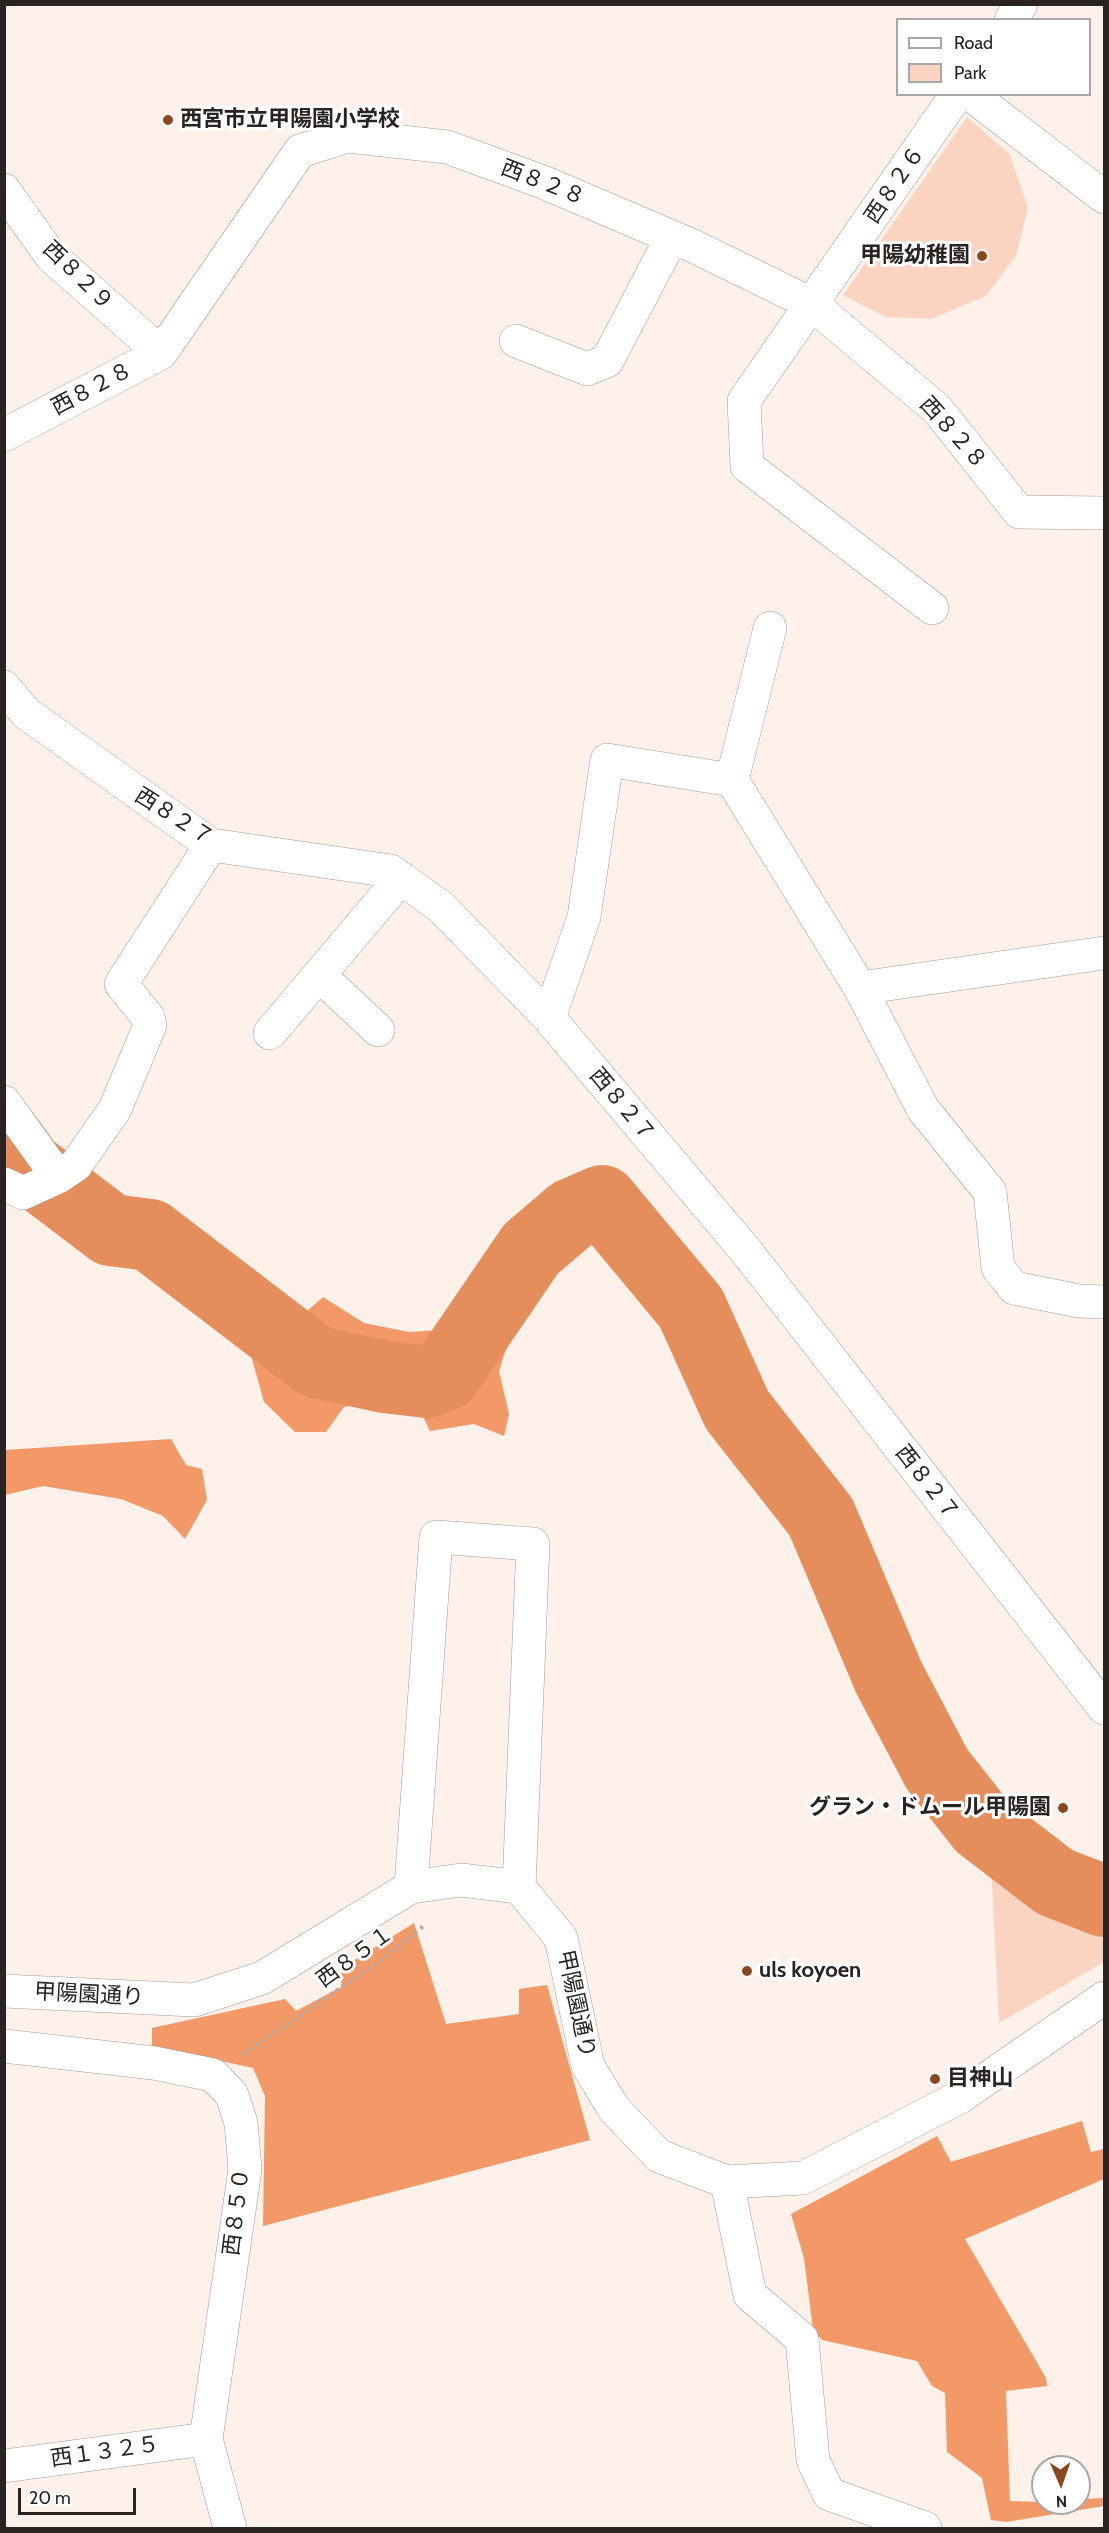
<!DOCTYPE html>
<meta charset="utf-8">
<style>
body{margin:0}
#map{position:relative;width:1109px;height:2533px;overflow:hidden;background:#fdf1ea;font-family:Cabin,sans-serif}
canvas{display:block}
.frame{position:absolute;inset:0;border:6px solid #292422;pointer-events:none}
.legend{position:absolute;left:896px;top:18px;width:195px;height:78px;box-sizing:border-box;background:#fff;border:2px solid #a9a7a7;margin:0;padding:8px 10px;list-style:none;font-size:18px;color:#292422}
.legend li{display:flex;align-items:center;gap:12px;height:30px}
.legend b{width:30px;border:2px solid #a9a7a7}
.north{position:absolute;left:1031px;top:2455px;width:60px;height:60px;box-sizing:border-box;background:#fff;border:2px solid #a9a7a7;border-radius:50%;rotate:178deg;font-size:16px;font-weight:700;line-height:24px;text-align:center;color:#292422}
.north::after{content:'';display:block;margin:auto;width:21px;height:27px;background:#8c481d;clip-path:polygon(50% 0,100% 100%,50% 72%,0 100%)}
.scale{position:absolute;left:18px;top:2488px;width:118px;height:27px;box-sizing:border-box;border:3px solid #292422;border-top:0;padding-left:8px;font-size:18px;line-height:21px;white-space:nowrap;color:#292422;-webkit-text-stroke:4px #fff;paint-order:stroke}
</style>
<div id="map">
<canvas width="1109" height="2533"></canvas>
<div class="frame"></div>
<ul class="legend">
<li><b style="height:8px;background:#fff"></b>Road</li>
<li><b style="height:16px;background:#fad4c0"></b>Park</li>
</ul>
<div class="north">N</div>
<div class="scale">20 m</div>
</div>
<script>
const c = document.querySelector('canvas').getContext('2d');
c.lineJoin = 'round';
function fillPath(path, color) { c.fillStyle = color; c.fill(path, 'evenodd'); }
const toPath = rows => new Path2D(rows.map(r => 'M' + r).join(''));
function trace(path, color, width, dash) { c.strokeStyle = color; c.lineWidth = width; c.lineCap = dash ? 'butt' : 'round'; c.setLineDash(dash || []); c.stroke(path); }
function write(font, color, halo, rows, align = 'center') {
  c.font = font + ' Cabin,"Noto Sans JP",sans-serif'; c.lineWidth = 6; c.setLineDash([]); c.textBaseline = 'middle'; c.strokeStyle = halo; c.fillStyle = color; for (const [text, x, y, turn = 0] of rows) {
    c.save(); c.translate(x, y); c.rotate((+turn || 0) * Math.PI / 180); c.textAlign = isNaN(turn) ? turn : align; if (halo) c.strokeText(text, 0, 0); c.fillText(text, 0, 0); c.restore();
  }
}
fillPath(toPath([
 [967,117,1010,155,1028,208,1016,256,986,296,931,319,886,317,843,295],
 [991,1865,1049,1898,1104,1918,1104,1962,999,2023]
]), '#fad4c0');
fillPath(toPath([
 [323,1297,364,1323,409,1332,441,1330,481,1310,506,1328,508,1343,499,1371,509,1414,504,1436,474,1424,430,1431,417,1404,401,1397,344,1407,326,1432,295,1432,264,1402,252,1359],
 [171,1439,186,1465,202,1469,207,1500,185,1539,163,1516,121,1499,43,1486,5,1495,5,1450],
 [414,1923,446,2024,519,2014,519,1989,547,1985,590,2140,263,2226,265,2096,253,2068,152,2046,152,2028,285,1999,296,2011,341,1987,342,1968],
 [1082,2121,1091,2152,1104,2149,1104,2179,965,2239,1046,2378,1047,2386,1006,2391,1010,2501,1079,2503,1079,2499,1104,2498,1104,2506,1006,2522,991,2520,982,2478,947,2452,945,2393,932,2386,917,2361,822,2340,813,2329,804,2258,791,2214,937,2136,951,2162]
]), '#f29967');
trace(toPath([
 [4,1134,28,1167,111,1230,150,1235,316,1362,385,1377,427,1382,445,1375,531,1249,572,1214,602,1201,691,1308,737,1410,821,1517,889,1678,937,1769,982,1826,1055,1882,1104,1901]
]), '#e58d5b', 72);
const minor = toPath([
 [1011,20,1021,4],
 [970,94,1104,197],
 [4,190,51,256,161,353],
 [516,341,587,369,607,361,672,237],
 [4,435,161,353,300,151,348,136,447,147,543,182,693,246,773,285,813,305,937,409,1019,512,1104,513],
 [932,608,747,466,744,401,957,94],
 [4,687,26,713,211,845,391,871,441,907,549,1018,746,1251,1104,1708],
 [732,780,770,628],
 [319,975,378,1030],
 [860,988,1104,953],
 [549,1018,584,917,607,760,732,780,860,988,923,1109,990,1192,998,1268,1014,1288,1079,1301,1104,1302],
 [270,1033,401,878],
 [4,1102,58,1177],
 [4,1184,23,1193,58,1177,76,1165,115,1109,150,1025,148,1017,121,984,211,845],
 [411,1887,436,1537,533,1544,519,1887],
 [4,1991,194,2000,262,1978,411,1887,461,1880,519,1887,561,1938,588,2066,614,2109,659,2156,727,2182,803,2178,960,2097,1104,1998],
 [4,2046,154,2063,213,2075,232,2095,241,2123,245,2169,206,2439,230,2528],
 [727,2182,750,2295,802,2339,813,2460,829,2494,925,2528],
 [4,2466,206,2439]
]);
trace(minor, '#a69a94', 34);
trace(toPath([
 [243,2054,373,1966,425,1925]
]), '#b3aaa5', 4, [3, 4.5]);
trace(minor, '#fff', 33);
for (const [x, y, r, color] of [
 [168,120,6,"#8c481d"],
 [982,256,6,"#8c481d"],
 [1063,1808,6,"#8c481d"],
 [747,1971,6,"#8c481d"],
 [935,2079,6,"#8c481d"]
]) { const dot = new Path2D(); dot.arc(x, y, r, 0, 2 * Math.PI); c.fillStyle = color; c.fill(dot); trace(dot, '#fff', 2); }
write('bold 22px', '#292422', '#fff', [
 ["西宮市立甲陽園小学校",180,120],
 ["甲陽幼稚園",970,256,"right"],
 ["グラン・ドムール甲陽園",1051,1808,"right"],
 ["uls koyoen",759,1971],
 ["目神山",947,2079]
], 'left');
write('22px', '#292422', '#fff', [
 ["西８２８",543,183,21],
 ["西８２６",895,185,-56],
 ["西８２９",78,276,44],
 ["西８２８",92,389,-28],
 ["西８２８",953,433,48],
 ["西８２７",174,817,32],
 ["西８２７",622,1105,50],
 ["西８２７",927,1483,52],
 ["西８５１",355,1957,-36],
 ["甲陽園通り",89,1995,3],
 ["甲陽園通り",576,2004,78],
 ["西８５０",237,2212,-83],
 ["西１３２５",105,2452,-8]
]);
</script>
